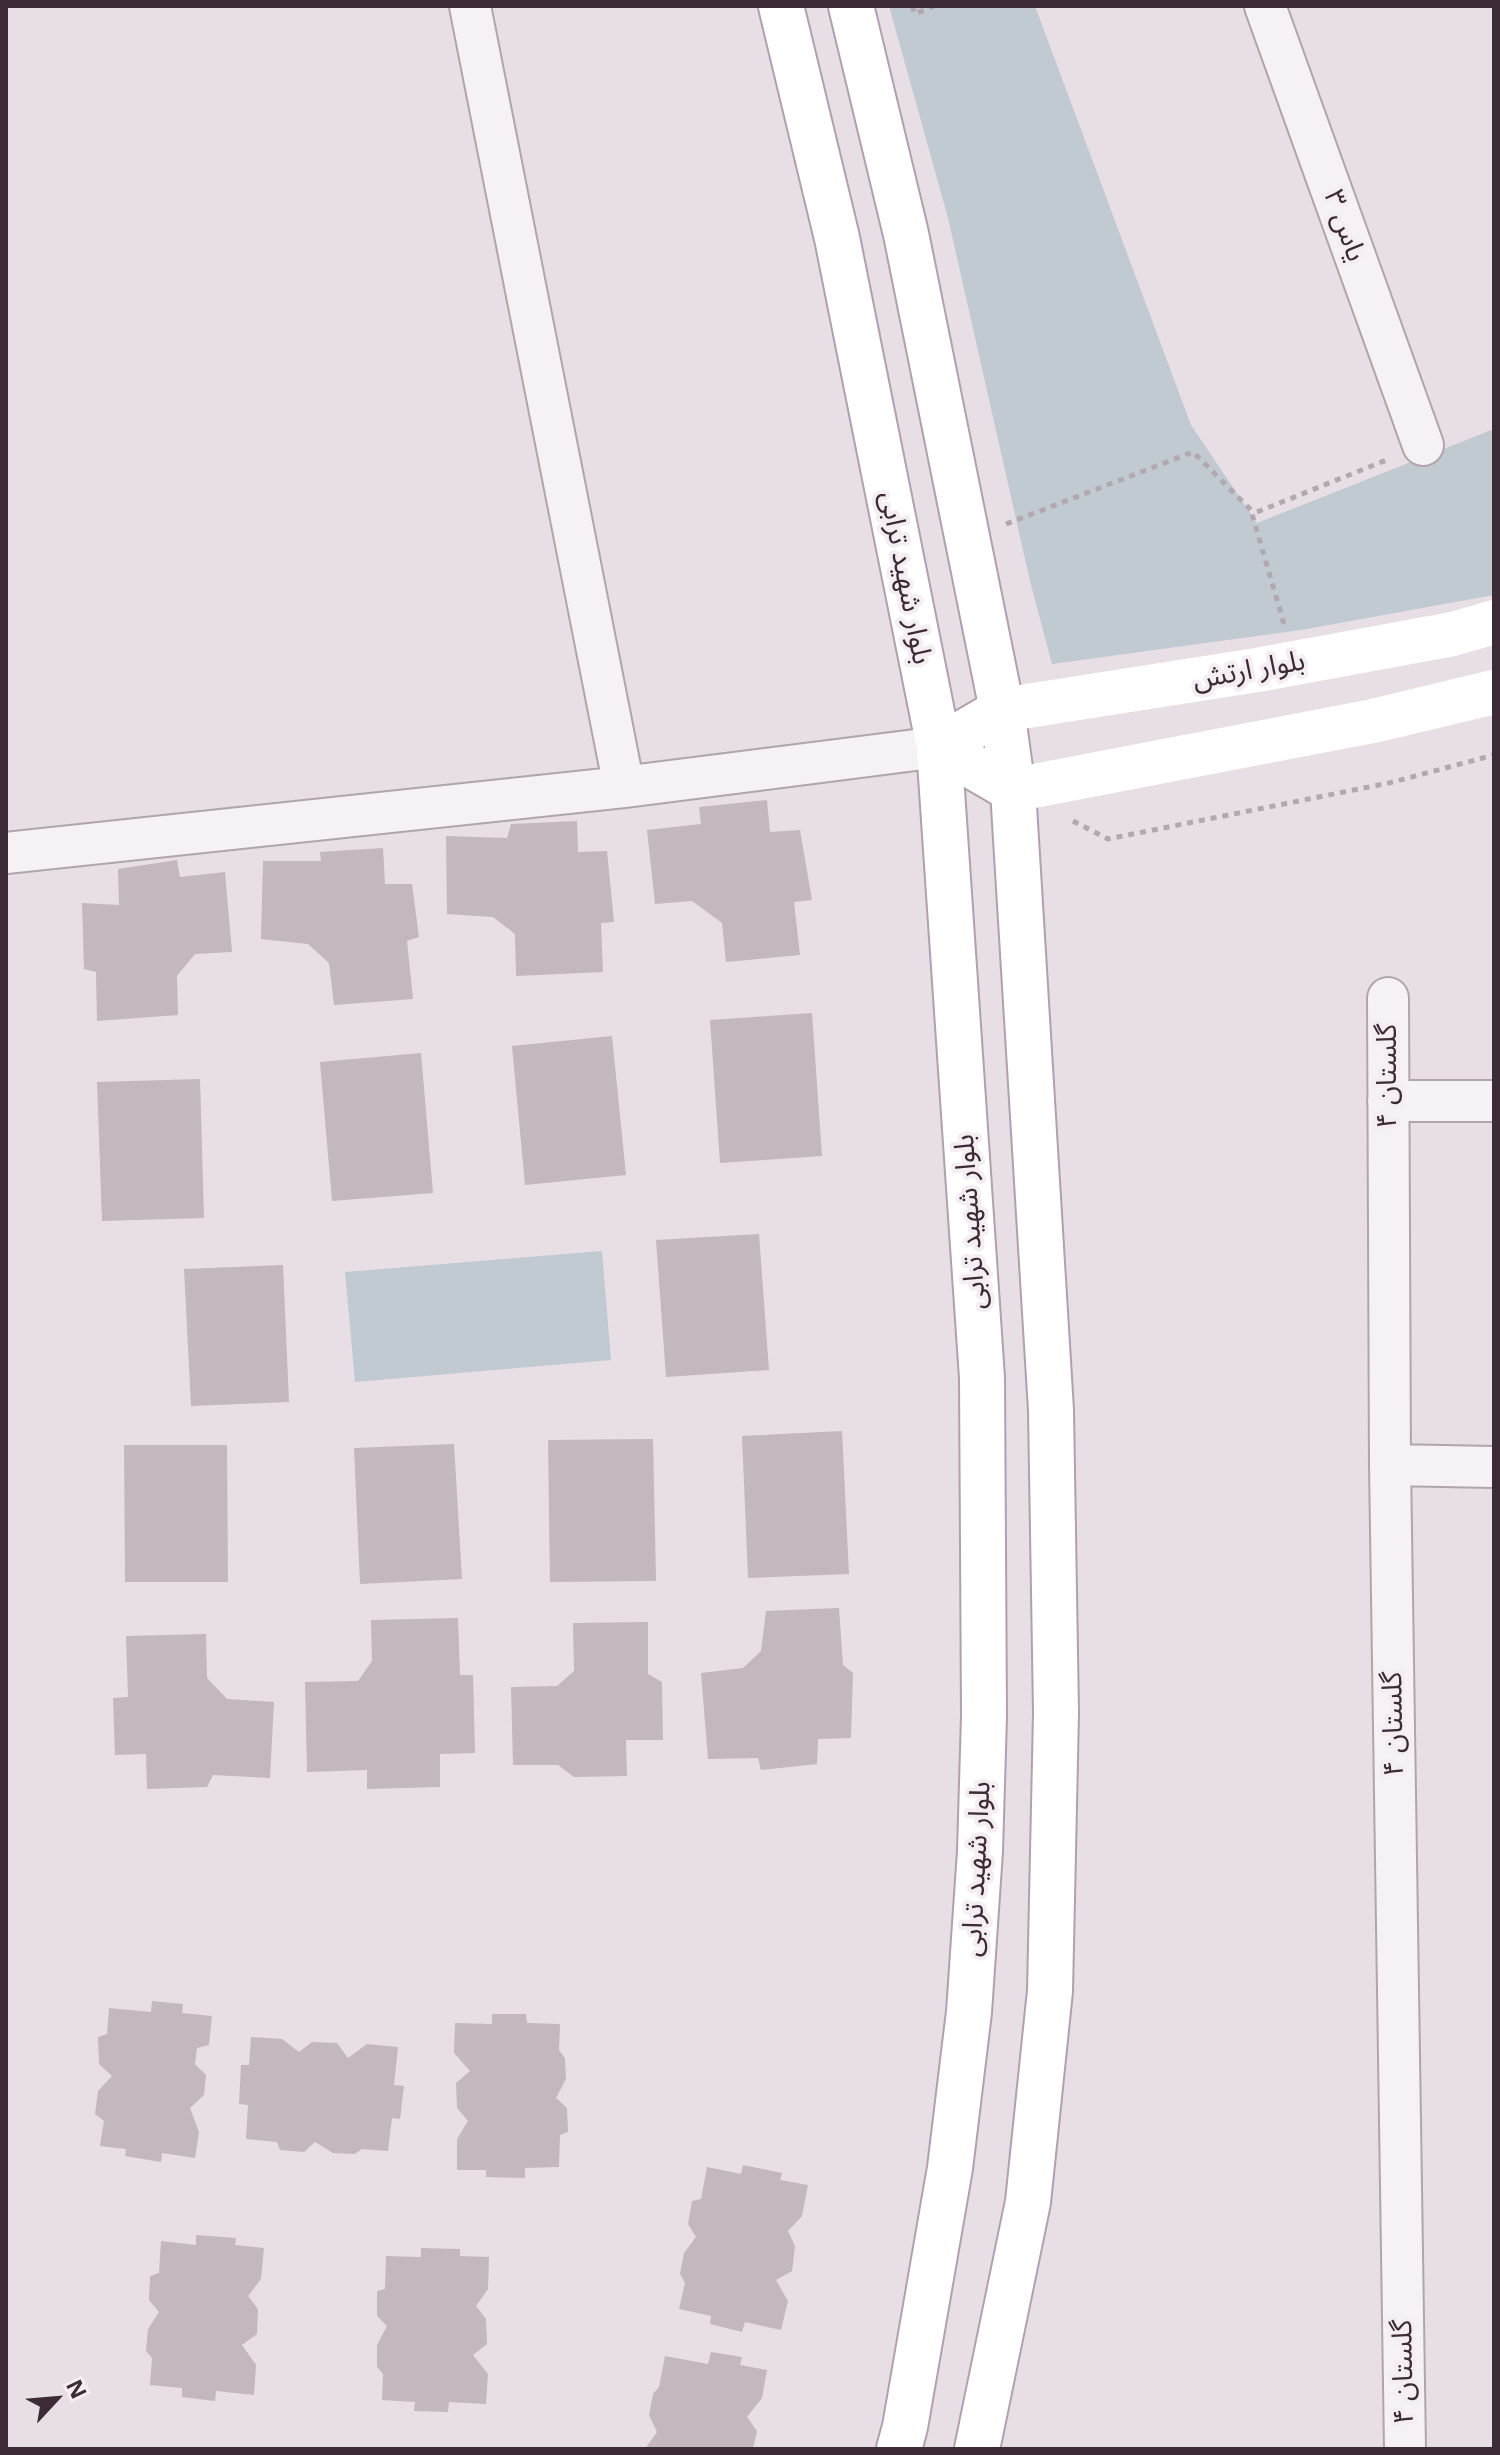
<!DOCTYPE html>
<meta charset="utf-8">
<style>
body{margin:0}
#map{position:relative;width:1500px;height:2455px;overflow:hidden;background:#e7dfe5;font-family:"Noto Sans",sans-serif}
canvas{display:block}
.frame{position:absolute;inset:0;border:8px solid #3c2a37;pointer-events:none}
.north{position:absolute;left:16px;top:2359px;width:80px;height:80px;-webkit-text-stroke:6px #f4eef3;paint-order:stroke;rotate:64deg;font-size:22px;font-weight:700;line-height:32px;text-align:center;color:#3c2a37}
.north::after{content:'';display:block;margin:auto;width:28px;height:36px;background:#3c2a37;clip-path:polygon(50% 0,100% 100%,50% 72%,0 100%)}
</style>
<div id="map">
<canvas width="1500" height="2455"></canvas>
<div class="frame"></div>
<div class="north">N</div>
</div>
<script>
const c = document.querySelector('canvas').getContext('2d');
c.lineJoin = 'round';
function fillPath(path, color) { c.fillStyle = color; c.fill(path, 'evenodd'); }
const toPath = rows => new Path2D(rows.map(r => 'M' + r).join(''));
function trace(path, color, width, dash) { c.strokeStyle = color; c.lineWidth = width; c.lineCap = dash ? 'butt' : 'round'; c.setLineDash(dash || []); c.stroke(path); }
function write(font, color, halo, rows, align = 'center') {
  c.font = font + ' "Noto Sans","Noto Sans Arabic",sans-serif'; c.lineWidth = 8; c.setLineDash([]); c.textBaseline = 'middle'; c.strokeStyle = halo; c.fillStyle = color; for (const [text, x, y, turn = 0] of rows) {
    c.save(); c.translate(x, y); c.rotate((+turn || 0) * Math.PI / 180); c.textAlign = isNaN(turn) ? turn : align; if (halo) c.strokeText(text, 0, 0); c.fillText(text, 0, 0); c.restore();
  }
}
fillPath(toPath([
 [889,6,1035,6,1191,425,1257,523,1494,429,1494,595,1301,630,1052,664,1030,581,948,218],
 [602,1251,611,1360,355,1382,345,1272]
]), '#c1cad0');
fillPath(toPath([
 [767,800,770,832,800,830,812,900,794,902,800,955,726,962,722,923,692,901,655,904,647,830,701,824,699,807],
 [577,821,578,852,607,851,614,922,601,923,603,972,516,976,515,934,493,917,447,914,446,836,507,838,511,824],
 [383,848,385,884,412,884,419,937,407,941,413,999,334,1005,329,963,308,944,261,939,263,861,321,861,320,852],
 [177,860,180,877,225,872,232,952,195,954,177,976,178,1015,97,1021,96,972,84,969,82,903,119,905,118,869],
 [812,1013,822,1156,720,1163,710,1020],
 [612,1036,626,1175,525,1185,512,1046],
 [421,1053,433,1193,332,1201,320,1062],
 [200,1079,204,1218,102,1221,97,1082],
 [759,1234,769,1370,666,1377,656,1240],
 [283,1265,289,1402,191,1406,184,1269],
 [842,1431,849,1574,748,1578,742,1436],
 [653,1439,656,1581,550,1582,548,1440],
 [454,1444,462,1579,360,1584,354,1448],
 [124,1445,227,1445,228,1582,125,1582],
 [839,1608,843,1665,853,1673,851,1738,818,1739,817,1764,761,1770,758,1758,708,1759,701,1673,743,1668,761,1651,766,1611],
 [458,1618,460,1675,473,1675,475,1753,440,1754,440,1787,367,1789,367,1770,307,1772,305,1682,358,1681,372,1661,371,1620],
 [648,1622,648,1674,662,1682,663,1740,626,1740,627,1776,574,1777,558,1765,513,1765,511,1687,557,1686,574,1671,573,1623],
 [206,1634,207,1678,227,1699,274,1702,270,1778,213,1775,207,1787,147,1789,146,1754,115,1755,113,1698,128,1697,126,1636],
 [152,2001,183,2004,182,2013,212,2016,209,2045,197,2048,195,2064,206,2075,204,2095,190,2108,199,2132,195,2158,162,2153,161,2162,125,2156,126,2149,100,2146,104,2121,95,2114,98,2091,112,2076,99,2064,98,2037,107,2034,109,2008,151,2012],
 [492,2014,526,2014,527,2023,560,2024,559,2050,565,2058,566,2079,556,2098,567,2108,568,2132,560,2135,559,2167,525,2168,525,2178,486,2177,486,2170,457,2170,457,2139,468,2121,457,2108,456,2083,470,2071,454,2053,455,2023,492,2024],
 [251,2037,282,2039,299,2052,312,2042,337,2043,348,2058,367,2044,398,2047,394,2085,404,2086,400,2119,392,2118,388,2151,362,2149,355,2154,333,2153,315,2142,304,2152,280,2150,277,2142,246,2139,248,2105,239,2104,241,2065,249,2065],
 [743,2165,782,2173,780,2180,808,2185,802,2216,788,2231,795,2246,792,2271,776,2280,788,2301,781,2330,745,2322,742,2332,710,2324,711,2316,679,2309,685,2283,680,2274,684,2253,696,2237,688,2224,692,2201,701,2199,707,2167,741,2174],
 [196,2235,236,2238,235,2245,264,2248,261,2279,248,2296,258,2309,257,2334,242,2345,256,2365,254,2395,216,2391,215,2401,182,2397,182,2388,150,2385,152,2358,146,2351,148,2329,159,2312,149,2300,150,2276,159,2273,161,2241,196,2245],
 [421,2248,460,2249,460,2256,489,2257,488,2289,476,2306,486,2319,487,2344,473,2355,488,2374,486,2404,449,2402,448,2412,414,2411,415,2402,382,2400,383,2374,377,2367,377,2345,387,2326,377,2316,377,2291,385,2289,386,2256,421,2257],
 [711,2352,742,2357,740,2365,767,2370,762,2398,747,2417,757,2431,753,2449,645,2449,657,2432,649,2415,653,2394,659,2387,665,2356,708,2364]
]), '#c3b7c0');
const minor = toPath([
 [470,6,624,787],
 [1265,6,1423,445],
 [6,853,624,787,939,747],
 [1388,998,1390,1465,1405,2449],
 [1388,1101,1494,1101],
 [1390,1465,1494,1467]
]);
const primary = toPath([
 [781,6,837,238,939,747,982,1378,984,1716,980,1851,969,2012,950,2168,905,2427,899,2449],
 [851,6,906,234,1002,710,1013,790,1051,1410,1056,1713,1050,1991,1028,2202,977,2449],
 [1002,710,939,747,1013,790]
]);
trace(minor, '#b0a5ad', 44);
trace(primary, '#b1a0ad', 48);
trace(toPath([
 [912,6,915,14,934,6],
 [1006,524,1193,452,1254,513],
 [1284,624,1252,514,1389,459],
 [1073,821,1108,839,1389,783,1494,755]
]), '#b2a9b0', 5, [6, 6]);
trace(minor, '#f5f1f4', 40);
trace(toPath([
 [1002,710,1257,670,1453,634,1494,622],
 [1013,790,1373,721,1494,692]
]), '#fff', 44);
trace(primary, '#fff', 44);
write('28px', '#3c2a37', '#f4eef3', [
 ["یاس ۳",1344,226,70],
 ["بلوار شهید ترابی",905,578,79],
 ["بلوار ارتش",1249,671,-10],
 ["گلستان ۴",1388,1076,-90],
 ["بلوار شهید ترابی",971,1222,-94],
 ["گلستان ۴",1394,1724,-91],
 ["بلوار شهید ترابی",977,1869,-87],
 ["گلستان ۴",1404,2372,-91]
]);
</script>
